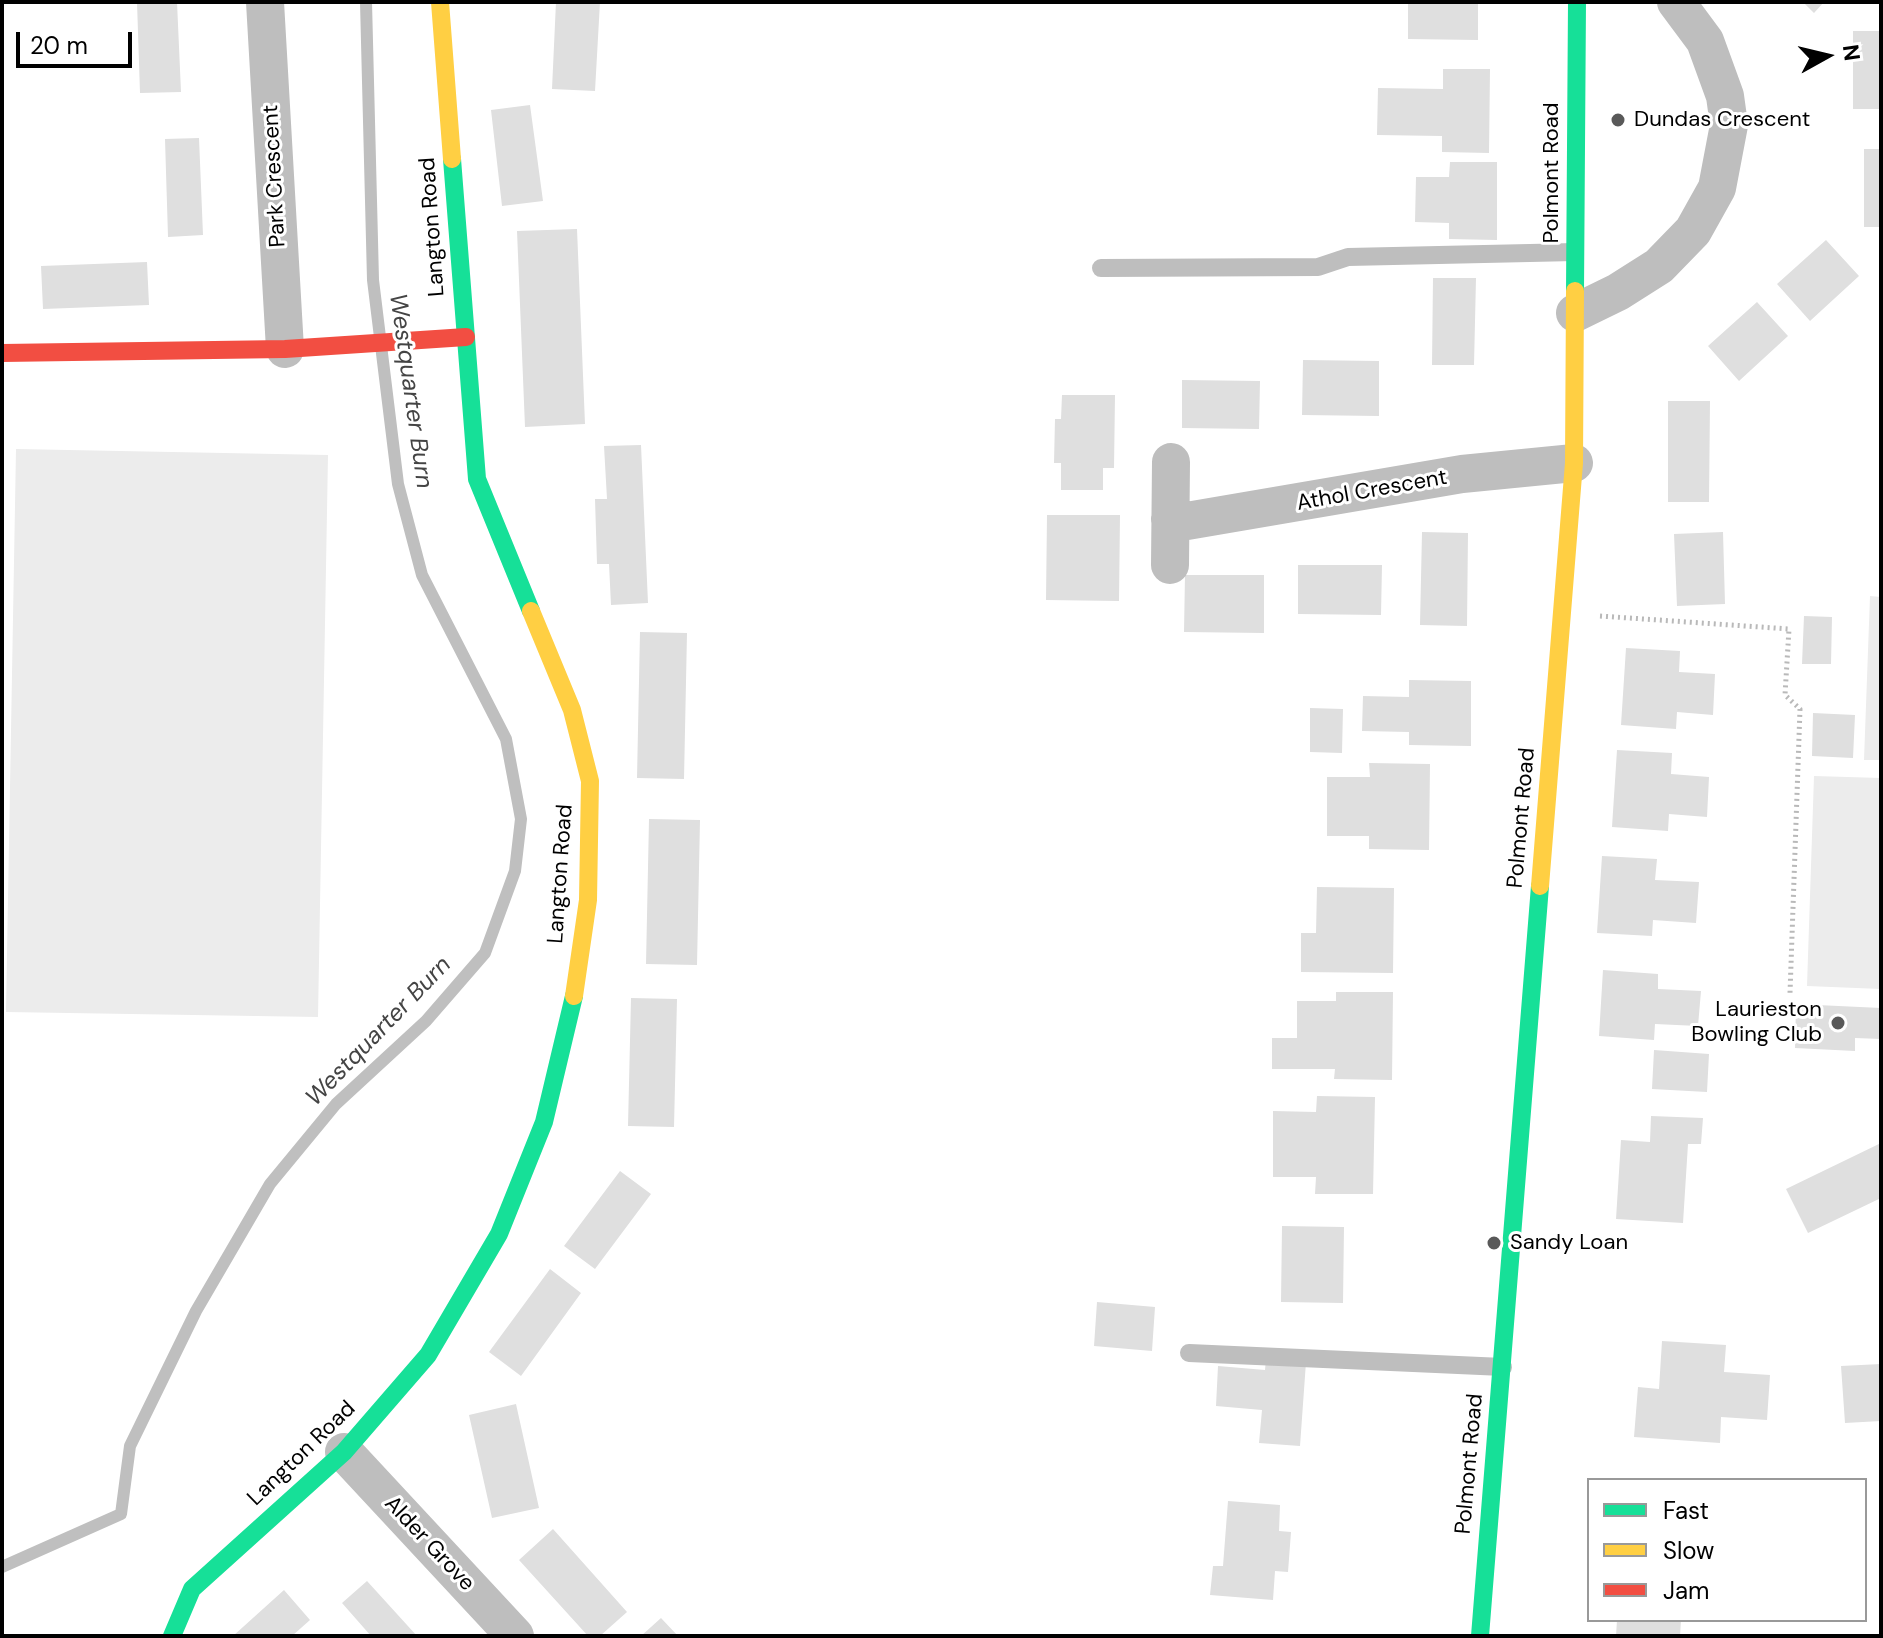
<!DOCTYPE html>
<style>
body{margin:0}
#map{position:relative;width:1883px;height:1638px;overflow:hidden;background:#fff;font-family:"DM Sans",sans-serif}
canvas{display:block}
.frame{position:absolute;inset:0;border:4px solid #000;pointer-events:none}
.legend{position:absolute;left:1587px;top:1478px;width:280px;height:144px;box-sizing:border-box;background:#fff;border:2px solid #999;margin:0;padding:10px 14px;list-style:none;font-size:24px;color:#000}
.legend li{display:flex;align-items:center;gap:16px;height:40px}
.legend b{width:40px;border:2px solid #999}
.north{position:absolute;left:1787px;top:16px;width:80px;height:80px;-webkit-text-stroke:6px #fff;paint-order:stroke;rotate:82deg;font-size:22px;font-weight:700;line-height:32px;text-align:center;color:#000}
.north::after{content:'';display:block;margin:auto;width:28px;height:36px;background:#000;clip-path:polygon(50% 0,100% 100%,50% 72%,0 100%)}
.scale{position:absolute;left:16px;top:32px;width:116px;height:36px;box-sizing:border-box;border:4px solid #000;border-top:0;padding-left:10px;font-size:24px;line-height:28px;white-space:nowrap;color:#000;-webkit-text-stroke:6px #fff;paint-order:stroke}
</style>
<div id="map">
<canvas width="1883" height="1638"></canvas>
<div class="frame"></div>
<ul class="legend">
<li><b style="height:10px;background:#16e098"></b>Fast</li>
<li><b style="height:10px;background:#ffcf43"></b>Slow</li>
<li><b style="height:10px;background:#f24e42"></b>Jam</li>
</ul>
<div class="north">N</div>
<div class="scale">20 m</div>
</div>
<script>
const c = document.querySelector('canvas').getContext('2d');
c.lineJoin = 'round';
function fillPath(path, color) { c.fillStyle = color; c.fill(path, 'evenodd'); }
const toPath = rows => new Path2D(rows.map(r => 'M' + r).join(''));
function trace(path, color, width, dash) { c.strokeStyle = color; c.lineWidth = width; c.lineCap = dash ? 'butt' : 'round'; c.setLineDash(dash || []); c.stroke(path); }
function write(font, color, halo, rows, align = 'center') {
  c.font = font + ' "DM Sans",sans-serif'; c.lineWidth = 6; c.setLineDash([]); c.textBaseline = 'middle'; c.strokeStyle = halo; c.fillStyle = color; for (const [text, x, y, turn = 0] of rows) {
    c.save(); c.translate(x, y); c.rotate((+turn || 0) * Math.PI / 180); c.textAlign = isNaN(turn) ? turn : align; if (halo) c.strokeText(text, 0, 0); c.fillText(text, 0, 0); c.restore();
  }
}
fillPath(toPath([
 [16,449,328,455,318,1017,6,1012],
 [1870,596,1881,597,1881,760,1864,760],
 [1814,776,1881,778,1881,989,1807,986]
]), '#ececec');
trace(toPath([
 [2,1567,121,1514,130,1446,196,1311,270,1184,336,1104,426,1021,485,953,515,871,521,819,506,739,422,575,398,484,373,280,366,2]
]), '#bfbfbf', 12);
fillPath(toPath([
 [137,2,177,2,181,92,140,93],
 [556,2,600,2,595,91,552,89],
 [1408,2,1478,2,1478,40,1408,39],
 [1803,2,1824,2,1814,13],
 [1853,31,1881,31,1881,109,1853,109],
 [1443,69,1490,69,1489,153,1442,152,1442,136,1377,135,1378,88,1443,89],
 [530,105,543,201,502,206,491,110],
 [199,138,203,235,168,237,165,139],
 [1864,149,1881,149,1881,227,1864,227],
 [1450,162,1497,162,1497,240,1449,239,1449,223,1415,222,1416,177,1449,177],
 [577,229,585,424,525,427,517,231],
 [1826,240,1859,276,1810,321,1777,284],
 [147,262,149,305,43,309,41,266],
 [1433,278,1476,278,1474,365,1432,365],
 [1757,302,1788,336,1739,381,1708,346],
 [1303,360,1379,361,1379,416,1302,415],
 [1182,380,1260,381,1259,429,1182,428],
 [1062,395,1115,395,1114,468,1103,468,1103,490,1061,490,1061,463,1054,463,1055,419,1061,419],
 [1668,401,1710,401,1709,502,1668,502],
 [641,445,648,603,611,605,609,564,597,564,595,499,607,499,604,446],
 [1047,515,1120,515,1119,601,1046,600],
 [1422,532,1468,533,1467,626,1420,625],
 [1723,532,1725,604,1677,606,1674,534],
 [1298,565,1382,565,1381,615,1298,614],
 [1185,575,1264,575,1264,633,1184,632],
 [1804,616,1832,617,1831,664,1802,664],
 [640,632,687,633,684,779,637,778],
 [1626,648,1680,651,1679,672,1715,674,1713,715,1677,712,1676,729,1621,725],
 [1409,680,1471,681,1471,746,1409,745,1409,732,1362,731,1363,696,1409,697],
 [1310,708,1343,709,1342,753,1310,752],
 [1813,713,1855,715,1853,758,1812,756],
 [1617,750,1672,753,1671,774,1709,777,1707,817,1669,814,1668,831,1612,827],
 [1369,763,1430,764,1429,850,1369,849,1369,836,1327,836,1327,777,1370,777],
 [649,819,700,820,697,965,646,964],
 [1602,856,1657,859,1655,880,1699,882,1696,923,1653,920,1652,936,1597,933],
 [1317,887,1394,888,1393,973,1301,972,1301,933,1316,933],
 [1603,970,1658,974,1658,989,1701,991,1698,1026,1655,1024,1654,1040,1599,1036],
 [1336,992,1393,992,1392,1080,1334,1079,1335,1069,1272,1069,1272,1038,1297,1038,1297,1001,1336,1001],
 [631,998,677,999,674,1127,628,1126],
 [1796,1004,1881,1008,1881,1039,1855,1038,1855,1051,1795,1048],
 [1654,1050,1709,1054,1707,1092,1652,1089],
 [1317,1096,1375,1097,1373,1194,1315,1194,1316,1177,1273,1177,1273,1111,1316,1112],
 [1651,1116,1703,1118,1701,1144,1688,1144,1683,1223,1616,1219,1621,1140,1650,1142],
 [1881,1143,1881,1198,1808,1233,1786,1189],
 [620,1171,651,1194,595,1269,564,1246],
 [1282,1226,1344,1227,1343,1303,1281,1302],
 [550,1269,581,1293,521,1376,489,1352],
 [1097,1302,1155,1307,1152,1351,1094,1346],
 [1662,1341,1726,1345,1724,1372,1770,1375,1767,1420,1721,1417,1720,1443,1634,1437,1638,1387,1659,1389],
 [1266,1359,1306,1362,1300,1446,1259,1443,1262,1410,1216,1406,1218,1366,1265,1370],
 [1881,1364,1881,1421,1845,1423,1841,1366],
 [516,1404,539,1508,492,1518,469,1415],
 [1228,1501,1280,1505,1279,1531,1291,1532,1288,1572,1275,1571,1273,1600,1210,1595,1213,1566,1223,1566],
 [553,1529,627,1612,600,1636,588,1636,519,1560],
 [367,1581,417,1636,371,1636,342,1603],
 [284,1590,310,1620,292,1636,233,1636],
 [661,1618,678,1636,641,1636],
 [1617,1620,1681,1620,1680,1636,1616,1636]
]), '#dfdfdf');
trace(toPath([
 [1600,616,1789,629,1785,695,1800,709,1790,993]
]), '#b9b9b9', 5, [2, 4]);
trace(toPath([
 [1101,268,1318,267,1348,257,1575,252],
 [1189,1353,1503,1367]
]), '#bebebe', 18);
trace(toPath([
 [265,2,285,349],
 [1575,313,1618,292,1659,266,1693,231,1717,188,1729,125,1725,96,1705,41,1676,2],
 [1170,519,1187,521,1462,474,1574,463],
 [1170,565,1171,462],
 [344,1452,515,1636]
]), '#bebebe', 38);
trace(toPath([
 [452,159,477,479,531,611],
 [1575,291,1577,2],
 [172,1636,192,1589,344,1452,428,1355,499,1234,544,1122,574,996],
 [1480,1636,1540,886]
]), '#16e098', 18);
trace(toPath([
 [440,2,452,159],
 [531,611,572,710,590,781,588,900,574,996],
 [1540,886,1574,463,1575,291]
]), '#ffcf43', 18);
trace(toPath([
 [2,353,285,349,466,337]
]), '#f24e42', 18);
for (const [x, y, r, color] of [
 [1618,120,8,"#595959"],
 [1838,1023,8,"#595959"],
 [1494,1243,8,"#595959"]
]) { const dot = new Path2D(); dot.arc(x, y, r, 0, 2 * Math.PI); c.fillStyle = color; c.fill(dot); trace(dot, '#fff', 3); }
write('22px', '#000', '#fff', [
 ["Dundas Crescent",1634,120],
 ["Laurieston",1822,1010,"right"],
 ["Bowling Club",1822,1035,"right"],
 ["Sandy Loan",1510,1243]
], 'left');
write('22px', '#000', '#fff', [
 ["Polmont Road",1552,173,-90],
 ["Park Crescent",275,176,-93],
 ["Langton Road",433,227,-94],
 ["Athol Crescent",1372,491,-10],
 ["Polmont Road",1522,818,-85],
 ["Langton Road",561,874,-86],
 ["Langton Road",302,1454,-44],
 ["Polmont Road",1470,1464,-85],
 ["Alder Grove",429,1544,47]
]);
write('italic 24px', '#444', '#fff', [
 ["Westquarter Burn",410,391,82],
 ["Westquarter Burn",379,1032,-46]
]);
</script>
